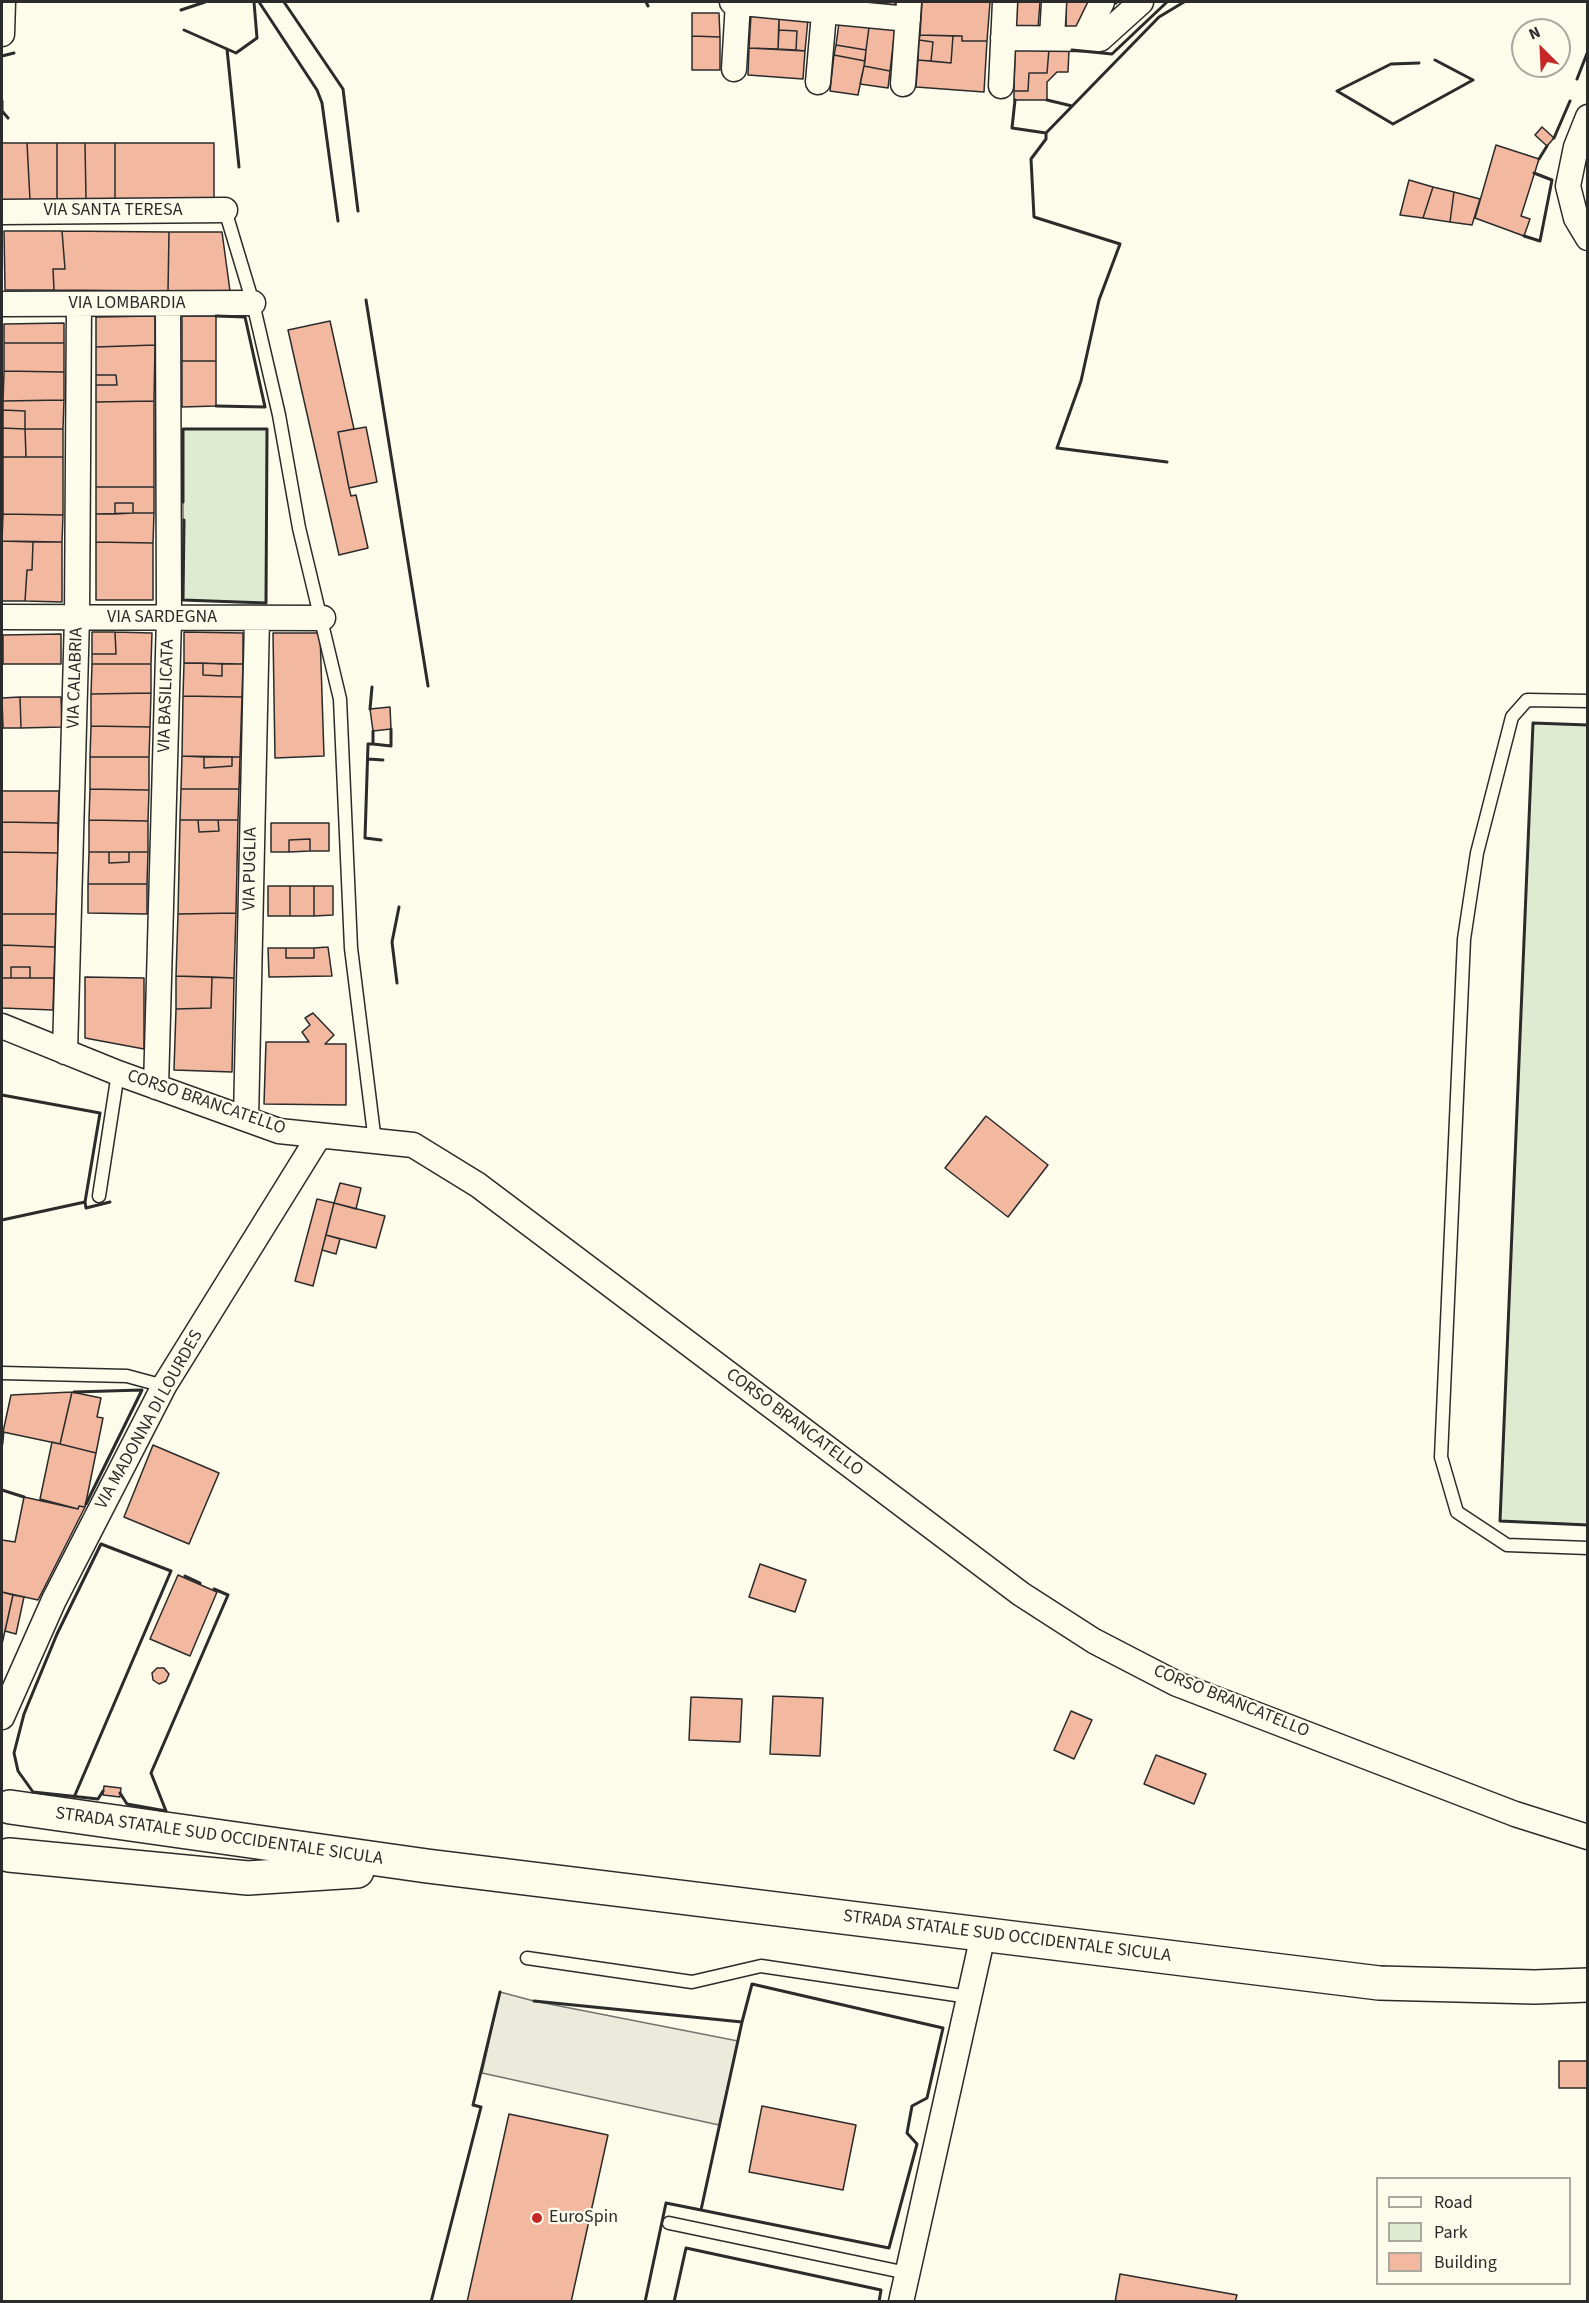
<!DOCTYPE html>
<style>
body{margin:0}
#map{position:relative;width:1589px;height:2303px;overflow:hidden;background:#fdfbea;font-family:"Source Sans 3",sans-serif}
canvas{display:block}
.frame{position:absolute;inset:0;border:3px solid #2b2b2b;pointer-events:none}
.legend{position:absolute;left:1376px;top:2177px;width:195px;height:108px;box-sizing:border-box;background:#fdfbea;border:2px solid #a9a89e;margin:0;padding:8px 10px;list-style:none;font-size:18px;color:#2b2b2b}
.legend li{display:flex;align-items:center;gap:12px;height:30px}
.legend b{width:30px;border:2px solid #a9a89e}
.north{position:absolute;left:1511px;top:18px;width:60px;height:60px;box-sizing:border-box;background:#fdfbea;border:2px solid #a9a89e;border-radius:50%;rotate:336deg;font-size:16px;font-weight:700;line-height:24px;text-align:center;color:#2b2b2b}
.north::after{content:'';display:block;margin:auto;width:21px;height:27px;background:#c62828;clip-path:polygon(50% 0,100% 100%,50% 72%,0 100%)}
</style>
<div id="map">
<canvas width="1589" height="2303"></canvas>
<div class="frame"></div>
<ul class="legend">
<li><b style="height:8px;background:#fdfbea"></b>Road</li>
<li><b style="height:16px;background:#deebd1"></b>Park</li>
<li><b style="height:16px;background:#f2b8a0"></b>Building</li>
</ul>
<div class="north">N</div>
</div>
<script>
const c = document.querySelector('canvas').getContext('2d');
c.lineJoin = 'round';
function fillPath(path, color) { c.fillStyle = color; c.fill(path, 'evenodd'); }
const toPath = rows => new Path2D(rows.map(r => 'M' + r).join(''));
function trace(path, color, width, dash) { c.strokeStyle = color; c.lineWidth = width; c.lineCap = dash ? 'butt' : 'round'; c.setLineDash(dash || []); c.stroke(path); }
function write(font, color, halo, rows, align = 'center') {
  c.font = font + ' "Source Sans 3",sans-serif'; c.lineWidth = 4.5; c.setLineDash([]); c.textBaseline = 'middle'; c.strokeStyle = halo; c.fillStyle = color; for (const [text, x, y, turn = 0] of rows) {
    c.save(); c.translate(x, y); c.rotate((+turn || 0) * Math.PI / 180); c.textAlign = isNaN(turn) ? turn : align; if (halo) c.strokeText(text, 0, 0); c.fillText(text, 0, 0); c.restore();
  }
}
const green = toPath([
 [183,429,267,429,266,603,183,600,183,429],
 [1533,723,1587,725,1587,1525,1500,1521,1533,723]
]);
fillPath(green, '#deebd1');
trace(green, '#74746e', 1.5);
const parking = toPath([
 [500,1992,534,2001,738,2041,719,2125,482,2073,500,1992]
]);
fillPath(parking, '#eceadb');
trace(parking, '#74746e', 1.5);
const building = toPath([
 [869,2,895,2,895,5,869,2],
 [922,2,990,2,987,41,962,41,962,36,920,35,922,2],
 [1017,2,1040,2,1038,28,1016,27,1017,2],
 [1066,2,1093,2,1082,30,1066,29,1066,2],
 [692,13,719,13,720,37,692,36,692,13],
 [751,15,779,17,778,49,749,48,751,15],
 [779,17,808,19,805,51,796,50,797,31,779,30,779,17],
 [839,23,869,27,866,50,836,45,839,23],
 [869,27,895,29,890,71,864,66,869,27],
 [779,30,797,31,796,50,778,49,779,30],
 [920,35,953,36,951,63,931,61,933,42,919,40,920,35],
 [692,36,720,37,720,70,692,70,692,36],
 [953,36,962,36,962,41,987,41,984,92,916,87,918,60,951,63,953,36],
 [919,40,933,42,931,61,918,60,919,40],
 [836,45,866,50,865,61,834,55,836,45],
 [749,48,805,51,803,79,748,75,749,48],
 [1015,49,1049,49,1047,73,1029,73,1028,91,1014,91,1015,49],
 [1049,49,1069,50,1068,72,1057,72,1047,82,1047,100,1014,100,1014,91,1028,91,1029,73,1047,73,1049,49],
 [834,55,865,61,858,95,830,91,834,55],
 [864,66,890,71,888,88,860,84,864,66],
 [1542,127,1554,138,1547,146,1535,135,1542,127],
 [2,143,27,143,30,200,2,200,2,143],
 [27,143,57,143,57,200,30,200,27,143],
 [57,143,85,143,86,199,57,200,57,143],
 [85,143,115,143,115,199,86,199,85,143],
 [115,143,214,143,214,199,115,199,115,143],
 [1496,145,1539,159,1521,216,1530,219,1524,236,1475,218,1496,145],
 [1409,180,1433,187,1423,218,1400,215,1409,180],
 [1433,187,1454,192,1450,222,1423,218,1433,187],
 [1454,192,1480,199,1472,225,1450,222,1454,192],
 [4,231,62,231,65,269,53,269,54,290,5,290,4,231],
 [62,231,169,232,168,291,54,290,53,269,65,269,62,231],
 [169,232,222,232,230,291,168,291,169,232],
 [155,316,155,345,96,347,96,317,155,316],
 [182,316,216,316,216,361,182,361,182,316],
 [330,321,354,429,338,432,349,488,351,496,356,495,368,548,339,555,288,330,330,321],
 [64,323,64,343,4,343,4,324,64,323],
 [4,343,64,343,64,372,4,371,4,343],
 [155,345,154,401,96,402,96,385,117,385,116,375,96,375,96,347,155,345],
 [182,361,216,361,216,406,182,407,182,361],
 [4,371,64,372,64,400,3,401,4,371],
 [96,375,116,375,117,385,96,385,96,375],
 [64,400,63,429,25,429,25,411,3,410,3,401,64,400],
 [154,401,154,487,96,487,96,402,154,401],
 [3,410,25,411,25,429,3,428,3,410],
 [366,427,377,482,349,488,338,432,366,427],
 [3,428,25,429,26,457,3,457,3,428],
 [25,429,63,429,63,457,26,457,25,429],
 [3,457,63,457,63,515,3,514,3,457],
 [96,487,154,487,154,513,133,513,133,503,115,503,115,514,96,514,96,487],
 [115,503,133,503,133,513,115,514,115,503],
 [133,513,154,513,153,543,96,542,96,514,133,513],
 [3,514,63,515,62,542,2,541,3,514],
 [2,541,33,542,32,570,27,570,25,601,2,601,2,541],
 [33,542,62,542,62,602,25,601,27,570,32,570,33,542],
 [96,542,153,543,153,600,96,600,96,542],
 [92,632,115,632,116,654,92,654,92,632],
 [115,632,152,633,151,664,92,664,92,654,116,654,115,632],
 [184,632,243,633,243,664,184,663,184,632],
 [273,633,320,633,324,756,275,758,273,633],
 [61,634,61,664,3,664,3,635,61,634],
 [184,663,203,663,203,675,222,676,222,664,243,664,242,697,183,696,184,663],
 [203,663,222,664,222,676,203,675,203,663],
 [92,664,151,664,151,693,91,694,92,664],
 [151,693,150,727,91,726,91,694,151,693],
 [183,696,242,697,240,757,182,756,183,696],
 [20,697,21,728,3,728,2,698,20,697],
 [20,697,61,697,62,727,21,728,20,697],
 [390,707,391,729,373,731,370,709,390,707],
 [91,726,150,727,149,757,90,757,91,726],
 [182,756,204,757,204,768,232,766,232,757,240,757,239,789,181,789,182,756],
 [90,757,149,757,149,790,90,789,90,757],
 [204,757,232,757,232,766,204,768,204,757],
 [90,789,149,790,148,821,89,820,90,789],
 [181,789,239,789,238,820,180,820,181,789],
 [2,791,59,791,58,823,2,822,2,791],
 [89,820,148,821,148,852,89,852,89,820],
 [180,820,198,820,199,832,219,831,218,820,238,820,236,913,178,914,180,820],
 [198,820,218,820,219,831,199,832,198,820],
 [2,822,58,823,58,853,2,852,2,822],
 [271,823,329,823,329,851,310,851,310,839,289,840,289,852,271,852,271,823],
 [310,839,310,851,289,852,289,840,310,839],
 [2,852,58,853,56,914,2,914,2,852],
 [89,852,109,852,109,863,129,862,129,852,148,852,147,884,88,884,89,852],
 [109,852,129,852,129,862,109,863,109,852],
 [88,884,147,884,147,914,88,913,88,884],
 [268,886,290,886,290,916,268,916,268,886],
 [290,886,314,886,314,916,290,916,290,886],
 [314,886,333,886,333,915,314,916,314,886],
 [236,913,234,978,176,976,178,914,236,913],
 [2,914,56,914,55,947,2,945,2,914],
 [2,945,55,947,54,978,30,978,30,967,11,967,11,978,2,978,2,945],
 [328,947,332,976,269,977,268,948,286,948,286,958,314,958,314,948,328,947],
 [286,948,314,948,314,958,286,958,286,948],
 [11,967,30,967,30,978,11,978,11,967],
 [176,976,212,977,211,1008,176,1009,176,976],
 [85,977,144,978,144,1049,85,1038,85,977],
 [212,977,234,978,232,1072,174,1070,176,1009,211,1008,212,977],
 [2,978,54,978,53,1010,2,1008,2,978],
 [313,1013,334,1035,325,1044,346,1044,346,1105,264,1104,266,1042,309,1042,302,1032,310,1025,305,1018,313,1013],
 [986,1116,1048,1165,1008,1217,945,1168,986,1116],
 [340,1183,361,1188,356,1209,334,1203,340,1183],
 [317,1199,334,1203,313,1286,295,1281,317,1199],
 [334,1203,385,1216,376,1248,326,1235,334,1203],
 [326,1235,340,1239,336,1254,322,1250,326,1235],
 [72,1392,101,1398,97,1417,103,1418,96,1453,60,1444,72,1392],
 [72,1392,60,1444,3,1432,11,1395,72,1392],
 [52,1442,96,1453,85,1507,79,1506,78,1509,40,1499,52,1442],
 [153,1445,219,1473,189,1544,124,1517,153,1445],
 [24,1497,78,1509,79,1506,85,1507,38,1600,2,1592,2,1540,15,1542,24,1497],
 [760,1564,806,1580,795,1612,749,1597,760,1564],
 [178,1575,217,1592,190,1656,150,1639,178,1575],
 [2,1592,13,1595,2,1644,2,1592],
 [13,1595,24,1597,16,1634,5,1631,13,1595],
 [157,1668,164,1668,169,1674,166,1681,159,1684,153,1680,152,1673,157,1668],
 [773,1696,823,1698,820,1756,770,1754,773,1696],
 [691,1697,742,1699,740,1742,689,1740,691,1697],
 [1071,1711,1092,1720,1074,1759,1054,1750,1071,1711],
 [1156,1755,1206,1774,1194,1804,1144,1784,1156,1755],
 [104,1786,121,1788,120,1797,103,1795,104,1786],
 [1559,2061,1588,2061,1588,2088,1559,2088,1559,2061],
 [762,2106,856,2125,843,2190,749,2172,762,2106],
 [509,2114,608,2135,571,2302,467,2302,509,2114],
 [1120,2274,1237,2295,1235,2302,1115,2302,1120,2274]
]);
fillPath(building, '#f2b8a0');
trace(building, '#2b2b2b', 1.5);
const lane = toPath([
 [225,210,253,303,279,415,299,528,340,699,351,948,375,1142],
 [1588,701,1527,700,1512,717,1477,853,1464,939,1441,1457,1457,1512,1507,1545,1588,1548],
 [99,1196,118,1073],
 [2,1373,127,1376,164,1386],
 [527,1958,692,1982,761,1966,969,1997],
 [669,2223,907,2273]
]);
const street = toPath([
 [732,2,908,19],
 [2,34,3,2],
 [1003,38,1100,39,1141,2],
 [1052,38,1054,2],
 [1084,39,1102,2],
 [734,69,738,2],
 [818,82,825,2],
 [903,84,909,2],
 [1001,86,1005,2],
 [1588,117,1576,147,1568,186,1576,218,1588,238],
 [2,212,225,210],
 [2,304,253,303],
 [2,617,323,618],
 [2,1026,118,1073,279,1131,413,1145,478,1185,1021,1594,1094,1641,1177,1684,1515,1814,1588,1837],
 [65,1052,77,617,79,304],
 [156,1087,169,618,168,304],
 [246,1119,257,618],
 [2,1717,54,1600,164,1386,319,1136],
 [901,2302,983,1935]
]);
const primary = toPath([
 [10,1807,427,1866,1379,1983,1535,1987,1588,1985],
 [9,1855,248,1878,357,1871]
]);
trace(lane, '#2b2b2b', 15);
trace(street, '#2b2b2b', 27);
trace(primary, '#2b2b2b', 36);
trace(lane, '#fdfbea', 12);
trace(street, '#fdfbea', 24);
trace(primary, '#fdfbea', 33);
trace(toPath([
 [259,2,317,90,322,103,338,221],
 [284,2,343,89,358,211],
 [646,2,648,6],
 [1116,3,1116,2],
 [181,10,205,2],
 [184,30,236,53,257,38,254,2],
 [227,49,239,167],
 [1072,50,1112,54,1167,2],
 [2,56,14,53],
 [1419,63,1391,64,1337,91,1393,124,1473,80,1435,60],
 [1577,79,1588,51],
 [1015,100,1012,128,1046,133,1159,17,1184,2],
 [1047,100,1072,106],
 [2,101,2,111,8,118],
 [1046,133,1046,139,1031,159,1034,217,1120,244,1099,300,1081,381,1057,448,1167,462],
 [1554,138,1570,101],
 [1539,159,1547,146],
 [1524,236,1540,241,1552,180,1534,173],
 [366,300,428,686],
 [216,316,245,317,265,407,216,406],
 [183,502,183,429,267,429,266,603,183,600,184,520],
 [370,709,372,687],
 [1588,725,1533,723,1500,1521,1588,1525],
 [373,731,373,744,368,744,365,838,381,840],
 [373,744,391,746,391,729],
 [368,759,383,760],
 [397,983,392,942,399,907],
 [2,1095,100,1113,85,1202,2,1220],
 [85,1202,86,1208,110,1202],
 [74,1392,142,1390,86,1504],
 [2,1444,3,1432],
 [2,1490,24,1497],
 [185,1576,200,1583],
 [120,1793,127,1804,166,1811],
 [75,1795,171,1571,101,1544,57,1634,24,1714,14,1753,18,1771,33,1792,98,1799,103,1791],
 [166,1811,151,1773,228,1595,214,1589],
 [534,2001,742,2022,701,2210,666,2203,645,2302],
 [701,2210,889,2248,917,2144,907,2133,912,2106,927,2098,943,2028,752,1984,742,2022],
 [431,2302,481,2107,473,2105,500,1992],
 [674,2302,686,2248,881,2290,879,2302]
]), '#2b2b2b', 3);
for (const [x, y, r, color] of [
 [537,2218,6,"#c62828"]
]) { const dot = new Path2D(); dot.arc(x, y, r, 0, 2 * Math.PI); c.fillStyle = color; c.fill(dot); trace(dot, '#fdfbea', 2); }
write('18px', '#2b2b2b', '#fdfbea', [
 ["VIA SANTA TERESA",113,211],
 ["VIA LOMBARDIA",127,304],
 ["VIA SARDEGNA",162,618],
 ["VIA CALABRIA",76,678,-88],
 ["VIA BASILICATA",167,696,-88],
 ["VIA PUGLIA",251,869,-89],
 ["CORSO BRANCATELLO",206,1103,19],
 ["VIA MADONNA DI LOURDES",150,1420,-61],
 ["CORSO BRANCATELLO",794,1423,37],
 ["CORSO BRANCATELLO",1231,1702,22],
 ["STRADA STATALE SUD OCCIDENTALE SICULA",219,1837,8],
 ["STRADA STATALE SUD OCCIDENTALE SICULA",1007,1937,7]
]);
write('18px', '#2b2b2b', '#fdfbea', [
 ["EuroSpin",549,2218]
], 'left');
</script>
